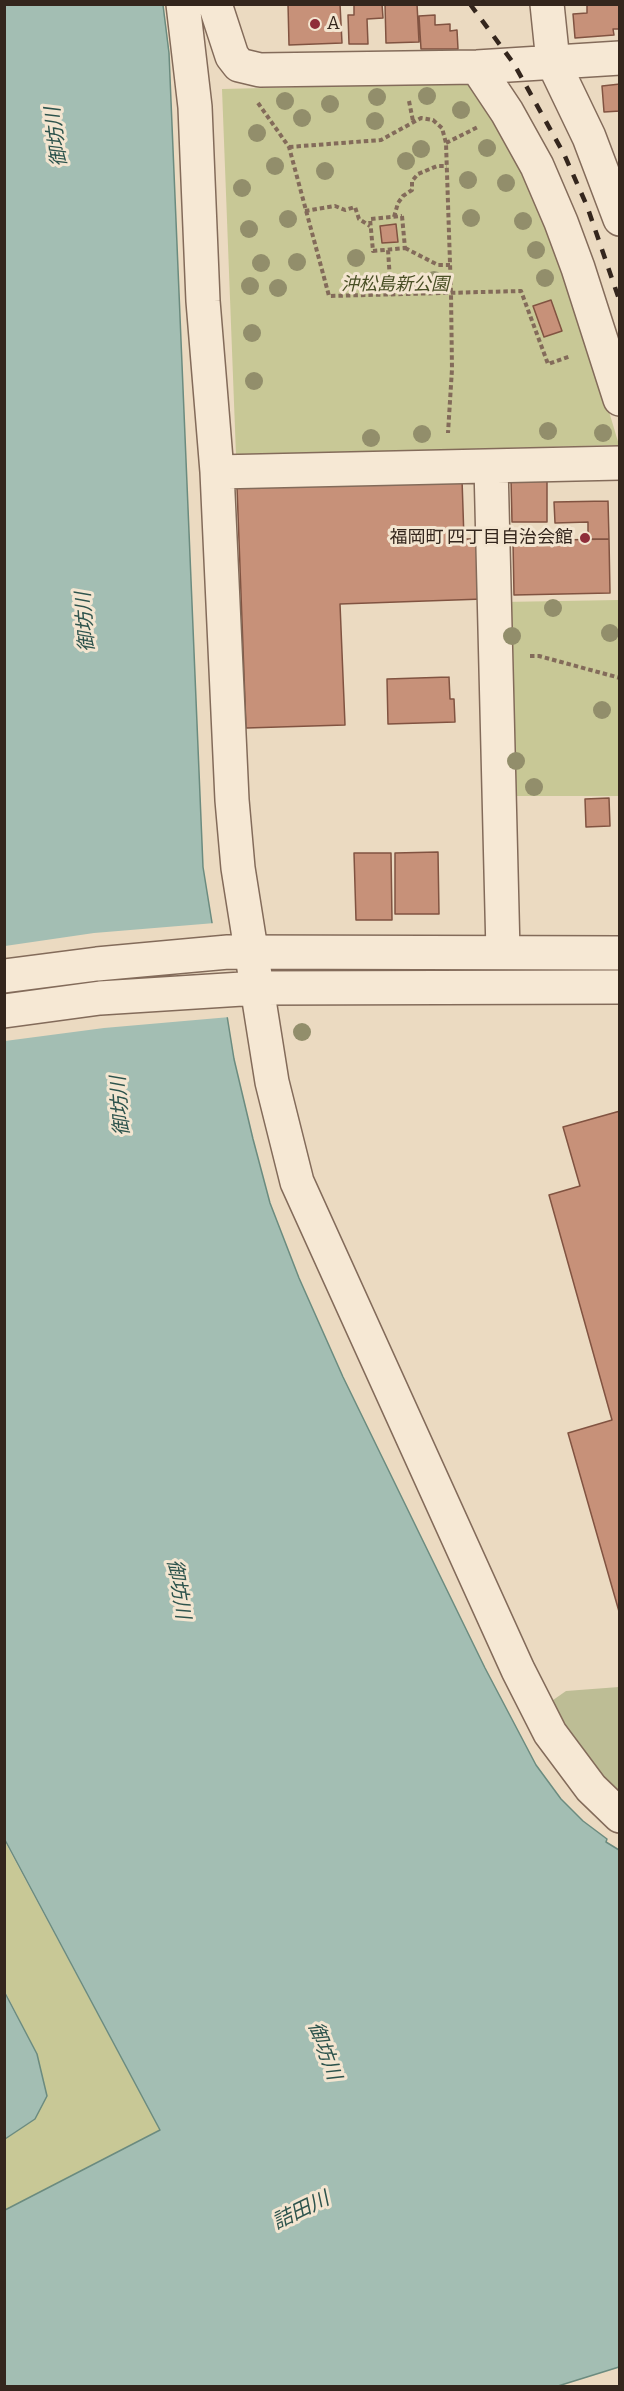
<!DOCTYPE html>
<meta charset="utf-8">
<style>
body{margin:0}
#map{position:relative;width:624px;height:2391px;overflow:hidden;background:#ebdac1;font-family:Bitter,serif}
canvas{display:block}
.frame{position:absolute;inset:0;border:6px solid #34261d;pointer-events:none}
</style>
<div id="map">
<canvas width="624" height="2391"></canvas>
<div class="frame"></div>
</div>
<script>
const c = document.querySelector('canvas').getContext('2d');
c.lineJoin = 'round';
function fillPath(path, color) { c.fillStyle = color; c.fill(path, 'evenodd'); }
const toPath = rows => new Path2D(rows.map(r => 'M' + r).join(''));
function trace(path, color, width, dash) { c.strokeStyle = color; c.lineWidth = width; c.lineCap = dash ? 'butt' : 'round'; c.setLineDash(dash || []); c.stroke(path); }
function write(font, color, halo, rows, align = 'center') {
  c.font = font + ' Bitter,"Noto Sans JP",serif'; c.lineWidth = 6; c.setLineDash([]); c.textBaseline = 'middle'; c.strokeStyle = halo; c.fillStyle = color; for (const [text, x, y, turn = 0] of rows) {
    c.save(); c.translate(x, y); c.rotate((+turn || 0) * Math.PI / 180); c.textAlign = isNaN(turn) ? turn : align; if (halo) c.strokeText(text, 0, 0); c.fillText(text, 0, 0); c.restore();
  }
}
fillPath(toPath([
 [474,83,527,173,567,271,619,445,236,455,222,89],
 [619,600,619,796,507,796,502,602],
 [4,1840,160,2130,5,2210,5,2139,35,2119,37,2054,5,1991]
]), '#c8c896');
fillPath(toPath([
 [619,1687,619,1802,546,1705,566,1691]
]), '#bdbd95');
const water = toPath([
 [5,5,163,5,169,53,203,867,234,1059,253,1139,270,1203,299,1278,343,1377,485,1668,536,1765,561,1799,583,1821,607,1839,606,1842,619,1850,619,2367,558,2386,5,2386,5,2210,160,2130,5,1840,5,5],
 [4,1991,37,2054,47,2096,35,2119,5,2139,4,1991]
]);
fillPath(water, '#a3beb3');
trace(water, '#6b8b7f', 1.5);
fillPath(toPath([
 [215,923,230,1017,104,1028,5,1041,5,946,94,933]
]), '#ebdac1');
const building = toPath([
 [288,4,340,4,342,43,289,45,288,4],
 [354,4,382,4,383,18,367,19,368,44,349,44,348,15,354,15,354,4],
 [385,4,417,4,419,42,386,43,385,4],
 [587,4,620,4,620,29,613,29,614,35,575,38,573,14,587,13,587,4],
 [435,15,435,25,450,24,450,31,457,30,458,49,421,49,419,16,435,15],
 [620,84,620,111,604,112,602,86,620,84],
 [396,224,398,242,382,243,380,226,396,224],
 [551,300,562,331,544,337,533,306,551,300],
 [462,479,464,539,481,539,483,599,340,604,345,725,246,728,237,487,462,479],
 [511,479,547,479,547,522,512,522,511,479],
 [608,501,609,539,588,539,588,522,555,523,554,502,608,501],
 [609,539,610,593,514,595,513,541,609,539],
 [449,677,450,699,454,699,455,722,388,724,387,679,449,677],
 [609,798,610,826,586,827,585,799,609,798],
 [438,852,439,914,395,914,395,853,438,852],
 [354,853,391,853,392,920,356,920,354,853],
 [620,1111,620,1615,568,1433,612,1420,549,1195,580,1186,563,1127,620,1111]
]);
fillPath(building, '#c79179');
trace(building, '#815341', 1.5);
const minor = toPath([
 [183,4,195,107,203,301,217,472,232,800,238,868,272,1082,297,1182,518,1670,550,1733,591,1788,620,1816],
 [215,4,232,56,239,65,260,70,477,67,620,58],
 [547,4,553,62,589,137,620,219],
 [477,67,507,112,537,166,561,222,578,268,620,399],
 [491,466,503,952],
 [217,472,620,463],
 [4,976,97,964,228,952,620,953],
 [4,1011,100,998,258,988,620,987]
]);
trace(minor, '#836b5a', 36);
trace(toPath([
 [409,101,413,121],
 [258,103,289,147,329,296,521,291,548,364,571,356],
 [446,143,478,127],
 [289,147,381,140,421,118,433,120,442,128,446,143,451,293,452,369,448,433],
 [305,211,335,206,345,210,355,207,359,219,370,226],
 [402,216,405,248,373,251,370,219,402,216],
 [394,217,398,203,403,196,412,190,412,181,418,174,437,166,447,166],
 [405,248,438,265,450,265],
 [388,250,391,295],
 [530,656,539,656,620,678]
]), '#836b5a', 4, [4.5, 3]);
trace(minor, '#f6e8d4', 33);
trace(toPath([
 [470,4,514,64,564,154,587,206,620,302]
]), '#34261d', 4.5, [10, 10]);
c.fillStyle = '#928e6b';
for (const [x, y] of [
 [427,96],
 [377,97],
 [285,101],
 [330,104],
 [461,110],
 [302,118],
 [375,121],
 [257,133],
 [487,148],
 [421,149],
 [406,161],
 [275,166],
 [325,171],
 [468,180],
 [506,183],
 [242,188],
 [471,218],
 [288,219],
 [523,221],
 [249,229],
 [536,250],
 [356,258],
 [297,262],
 [261,263],
 [545,278],
 [434,280],
 [374,283],
 [407,283],
 [250,286],
 [278,288],
 [252,333],
 [254,381],
 [548,431],
 [603,433],
 [422,434],
 [371,438],
 [553,608],
 [610,633],
 [512,636],
 [602,710],
 [516,761],
 [534,787],
 [302,1032]
]) { c.beginPath(); c.arc(x, y, 9, 0, 2 * Math.PI); c.fill(); }
for (const [x, y, r, color] of [
 [315,24,6,"#8f2d39"],
 [585,538,6,"#8f2d39"]
]) { const dot = new Path2D(); dot.arc(x, y, r, 0, 2 * Math.PI); c.fillStyle = color; c.fill(dot); trace(dot, '#f3e5d0', 2); }
write('18px', '#34261d', '#f3e5d0', [
 ["A",327,24],
 ["福岡町 四丁目自治会館",573,538,"right"]
], 'left');
write('italic 18px', '#494f25', '#f3e5d0', [
 ["沖松島新公園",395,285]
]);
write('italic 20px', '#2d534c', '#f3e5d0', [
 ["御坊川",57,137,-97],
 ["御坊川",86,622,-94],
 ["御坊川",121,1106,-94],
 ["御坊川",178,1589,81],
 ["御坊川",324,2051,70],
 ["詰田川",301,2211,-26]
]);
</script>
